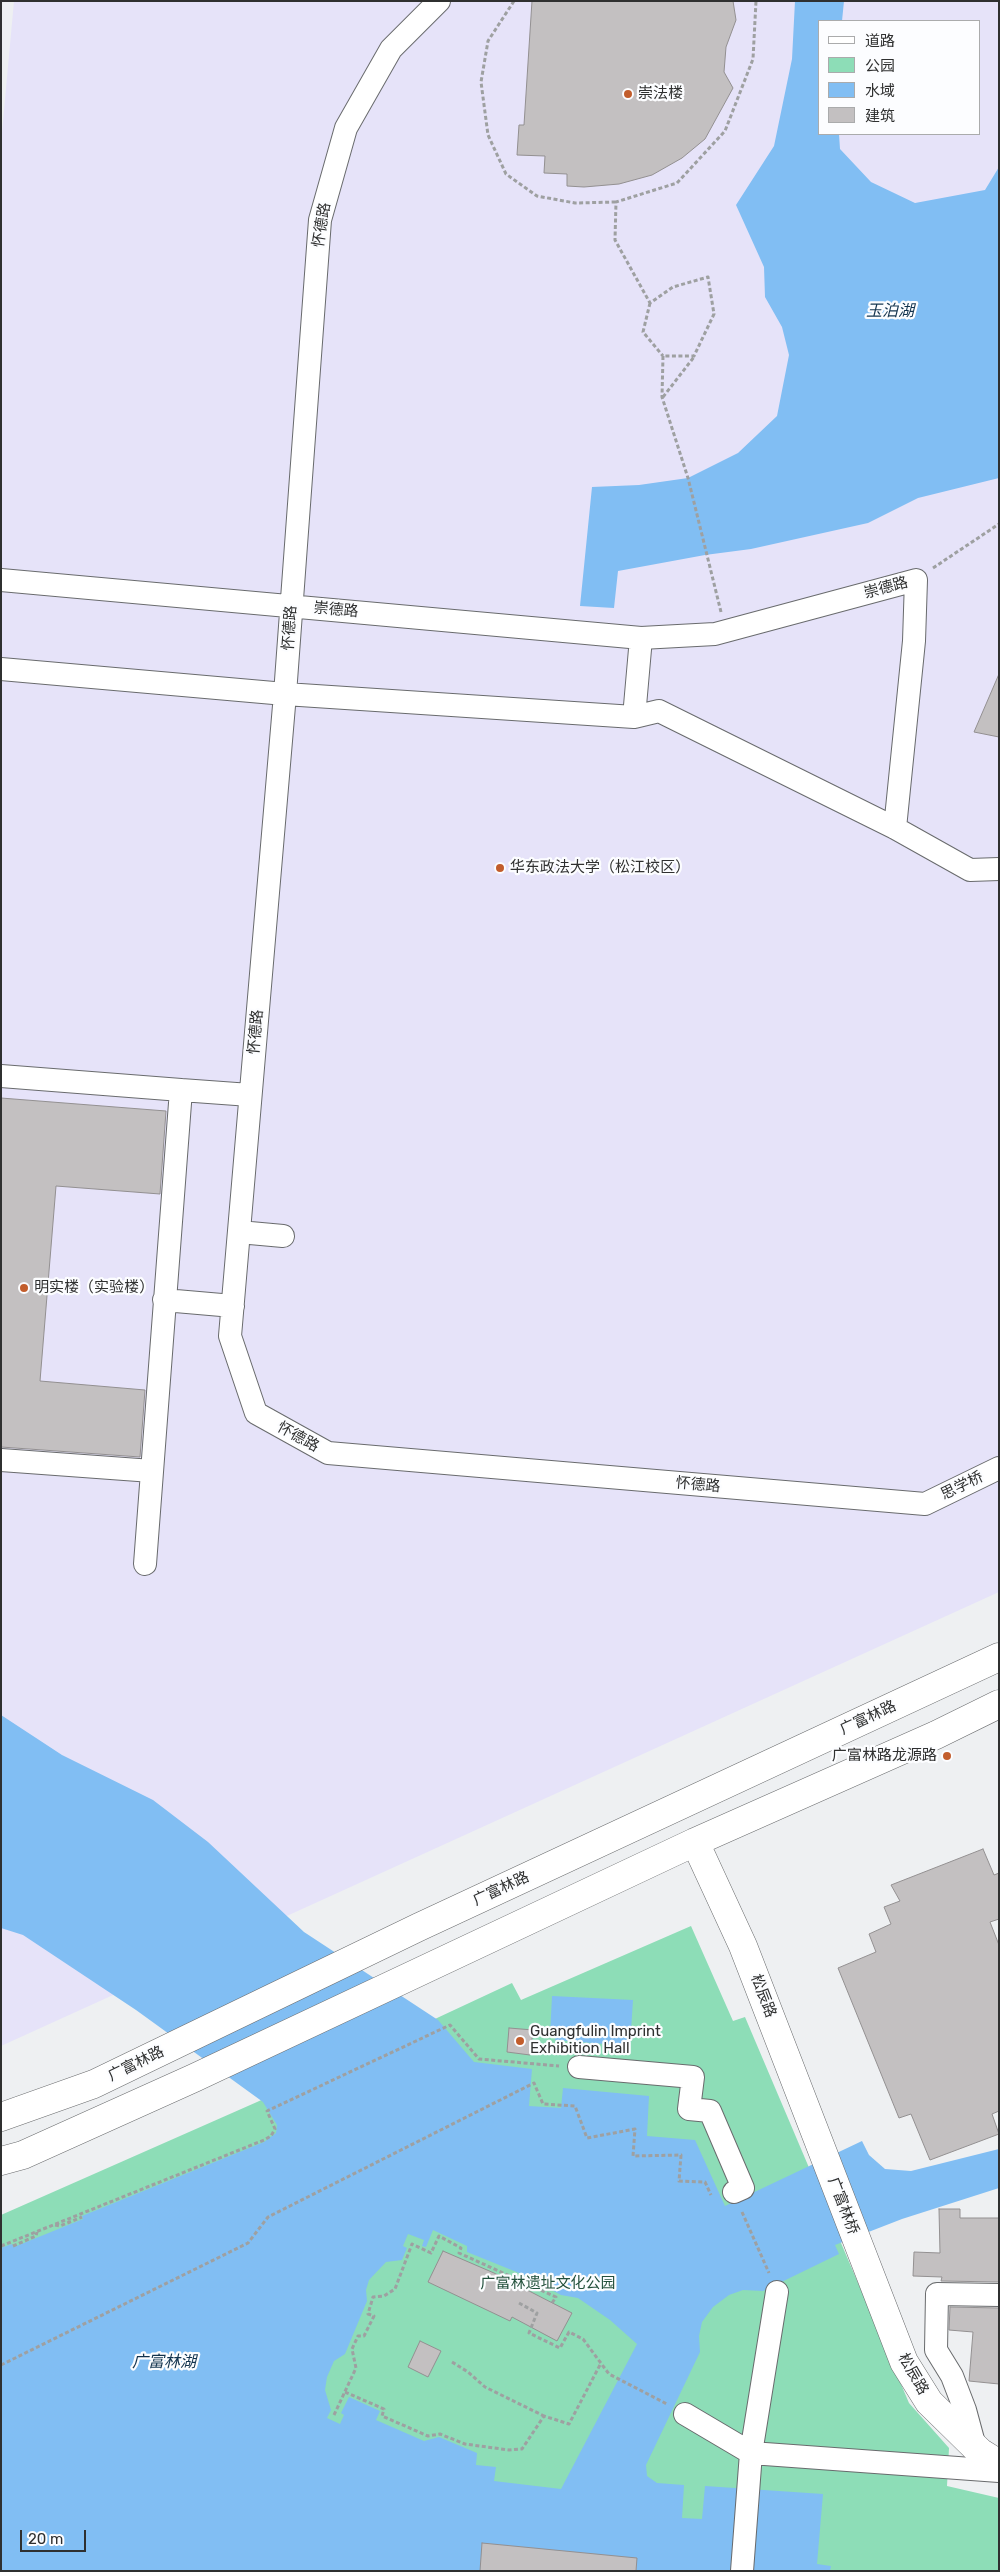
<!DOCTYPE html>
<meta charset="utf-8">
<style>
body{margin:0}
#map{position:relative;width:1000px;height:2572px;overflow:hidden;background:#eef0f2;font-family:Rubik,"Noto Sans SC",sans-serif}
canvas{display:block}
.frame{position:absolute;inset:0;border:2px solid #2f3030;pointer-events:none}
.legend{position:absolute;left:818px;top:20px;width:162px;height:115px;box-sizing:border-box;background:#fcfdff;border:1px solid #aaabac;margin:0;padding:6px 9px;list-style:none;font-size:15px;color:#2f3030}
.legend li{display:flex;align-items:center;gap:10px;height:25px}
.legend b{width:25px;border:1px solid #aaabac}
.scale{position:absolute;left:20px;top:2530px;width:66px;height:22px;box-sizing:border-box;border:2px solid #2f3030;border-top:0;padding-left:6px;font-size:15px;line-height:18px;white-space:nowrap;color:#2f3030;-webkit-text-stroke:4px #fcfdff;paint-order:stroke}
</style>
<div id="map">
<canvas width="1000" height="2572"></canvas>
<div class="frame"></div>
<ul class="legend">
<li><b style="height:6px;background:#fff"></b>道路</li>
<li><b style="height:14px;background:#8dddb7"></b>公园</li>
<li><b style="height:14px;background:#81bef3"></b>水域</li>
<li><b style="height:14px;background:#c3c0c1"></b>建筑</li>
</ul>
<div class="scale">20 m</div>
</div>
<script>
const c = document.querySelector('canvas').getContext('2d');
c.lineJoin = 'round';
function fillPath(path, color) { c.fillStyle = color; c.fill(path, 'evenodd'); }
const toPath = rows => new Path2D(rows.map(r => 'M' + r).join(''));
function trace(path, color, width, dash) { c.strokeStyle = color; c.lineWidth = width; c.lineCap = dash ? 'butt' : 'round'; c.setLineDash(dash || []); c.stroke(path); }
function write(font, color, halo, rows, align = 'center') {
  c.font = font + ' Rubik,"Noto Sans SC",sans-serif'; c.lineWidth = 4.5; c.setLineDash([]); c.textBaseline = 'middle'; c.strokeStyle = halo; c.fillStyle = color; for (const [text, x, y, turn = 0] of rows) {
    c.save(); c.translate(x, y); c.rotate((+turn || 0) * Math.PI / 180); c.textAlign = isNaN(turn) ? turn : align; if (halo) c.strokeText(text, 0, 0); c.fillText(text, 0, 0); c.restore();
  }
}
fillPath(toPath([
 [14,1,999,1,999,1592,1,2046,1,143],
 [819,21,979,21,979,134,819,134]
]), '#e6e3f9');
fillPath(toPath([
 [691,1926,733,2021,745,2017,909,2403,949,2448,947,2486,999,2498,999,2571,1,2571,1,2215,257,2102,512,1983,521,2000]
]), '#8dddb7');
fillPath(toPath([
 [795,1,844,1,842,21,819,21,819,134,839,134,840,149,871,182,915,203,985,190,999,167,999,478,918,498,868,523,751,549,705,555,618,571,614,608,580,606,592,487,639,485,688,478,738,453,777,416,789,355,782,327,765,297,764,267,736,205,774,146,792,59],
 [1,1715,62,1755,153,1800,208,1842,304,1932,438,2020,474,2062,532,2069,529,2106,561,2108,563,2088,649,2096,647,2136,695,2140,725,2206,862,2141,869,2155,885,2169,911,2171,999,2149,999,2188,902,2219,835,2245,839,2254,763,2291,743,2290,729,2295,713,2307,702,2322,699,2336,700,2352,646,2465,647,2476,657,2483,684,2485,682,2518,702,2519,705,2486,823,2494,817,2564,831,2566,830,2571,1,2571,1,2248,12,2244,14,2247,83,2219,82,2216,264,2142,276,2133,277,2125,263,2102,136,2010,23,1935,1,1928],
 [433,2230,467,2246,467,2252,524,2275,561,2295,578,2298,610,2320,637,2344,561,2489,494,2481,496,2467,476,2465,477,2453,439,2437,424,2441,376,2420,380,2411,349,2397,341,2413,344,2415,340,2424,327,2418,331,2410,325,2390,327,2377,334,2361,345,2354,367,2301,366,2290,369,2280,386,2262,402,2260,407,2248,403,2246,408,2234,424,2240,422,2246,426,2247],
 [552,1996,633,2000,630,2046,555,2040,556,2035,550,2035]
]), '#81bef3');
const building = toPath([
 [532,1,733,1,736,20,726,47,724,72,733,88,705,139,682,158,652,175,619,184,584,187,567,186,567,174,544,173,545,156,517,155,519,125,524,125,532,1],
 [999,674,999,737,974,732,999,674],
 [1,1098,166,1111,160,1194,56,1186,40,1381,145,1390,140,1457,1,1447,1,1098],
 [983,1849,994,1875,999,1873,999,1919,990,1922,999,1945,999,2111,992,2114,999,2134,930,2160,911,2114,899,2118,838,1968,876,1952,869,1934,891,1924,884,1907,900,1901,891,1885,983,1849],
 [509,2028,533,2030,530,2055,507,2052,509,2028],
 [939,2209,960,2209,960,2218,999,2218,999,2282,941,2281,942,2277,913,2276,914,2252,940,2253,939,2209],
 [443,2251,494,2273,572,2313,557,2341,512,2317,510,2321,428,2282,443,2251],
 [950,2307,999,2308,999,2384,969,2381,973,2332,949,2330,950,2307],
 [420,2341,441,2351,428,2377,408,2367,420,2341],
 [482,2543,637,2558,636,2571,480,2571,482,2543]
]);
fillPath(building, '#c3c0c1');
trace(building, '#939091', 1);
const street = toPath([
 [439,1,391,49,346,128,320,220,285,694,230,1336,256,1413,328,1453,925,1504,999,1468],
 [1,580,641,638,715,634,916,580,914,641,895,828],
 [1,669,285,694,634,717,659,711,895,828,970,870,999,869],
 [634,717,641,638],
 [1,1076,181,1090],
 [239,1232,283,1236],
 [164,1300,233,1306],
 [1,1460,152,1471],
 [145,1564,181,1090,250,1095],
 [579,2067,693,2077,689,2109,710,2111,743,2188,734,2192],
 [685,2414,751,2453,777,2292],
 [975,2447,965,2410,952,2376,936,2350,937,2294,999,2295],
 [742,2571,751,2453,999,2471]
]);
const secondary = toPath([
 [695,1842,743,1946,904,2362,929,2402,980,2452,999,2464],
 [1,2117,94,2084,419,1927,999,1657],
 [1,2161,23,2155,194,2078,695,1842,936,1735,999,1704]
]);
trace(street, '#696b6d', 24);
trace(secondary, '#696b6d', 29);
trace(toPath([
 [514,1,488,41,481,82,488,135,506,174,537,196,575,203,616,202],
 [650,303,643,332,663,356],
 [663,397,694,357],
 [933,568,999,524],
 [721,612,688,478,662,397,663,356,694,356,714,314,708,277,673,287,650,303,615,240,616,202,677,183,725,131,753,59,756,1],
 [742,2212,769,2273],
 [55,2225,60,2226,82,2217],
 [1,2246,264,2140,271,2136,275,2129,267,2111,450,2025,479,2059,559,2066],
 [13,2246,36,2236,37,2232],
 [519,2303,537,2313,529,2333,560,2348,569,2332,583,2339,609,2374,667,2404],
 [452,2362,468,2372,485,2387,544,2416],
 [1,2365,248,2243,268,2217,534,2083,543,2104,575,2106,587,2138,635,2129,633,2156,681,2155,679,2181,705,2182,711,2195],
 [345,2392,384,2409,382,2416,428,2436,440,2434,465,2444,509,2450,522,2449,544,2416,569,2424,601,2363],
 [334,2415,356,2368,352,2349,358,2336,364,2336,374,2316,368,2314,373,2297,384,2296,395,2289,412,2244,431,2253,439,2236,461,2248,459,2253,556,2297,552,2303]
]), '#9ea0a1', 3, [4, 2.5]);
trace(street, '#fff', 22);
trace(secondary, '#fff', 28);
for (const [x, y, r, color] of [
 [628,94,5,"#c25d2c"],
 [500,868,5,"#c25d2c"],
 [24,1288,5,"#c25d2c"],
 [947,1756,5,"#c25d2c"],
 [520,2041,5,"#c25d2c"]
]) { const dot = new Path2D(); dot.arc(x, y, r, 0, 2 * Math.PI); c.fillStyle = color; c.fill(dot); trace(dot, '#fcfdff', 2); }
write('15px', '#2f3030', '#fcfdff', [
 ["崇法楼",638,94],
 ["华东政法大学（松江校区）",510,868],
 ["明实楼（实验楼）",34,1288],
 ["广富林路龙源路",937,1756,"right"],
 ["Guangfulin Imprint",530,2032],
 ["Exhibition Hall",530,2049]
], 'left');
write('15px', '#2f3030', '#fcfdff', [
 ["怀德路",322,225,-81],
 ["崇德路",886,588,-15],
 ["崇德路",336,610,5],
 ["怀德路",290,628,-86],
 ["怀德路",256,1032,-85],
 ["怀德路",298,1437,29],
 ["怀德路",698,1485,5],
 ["思学桥",962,1486,-26],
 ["广富林路",868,1718,-25],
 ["广富林路",501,1889,-25],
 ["松辰路",763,1996,69],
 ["广富林路",136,2064,-26],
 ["广富林桥",843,2206,69],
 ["松辰路",913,2374,60]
]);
write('15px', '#23513d', '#fcfdff', [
 ["广富林遗址文化公园",548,2284]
]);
write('italic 16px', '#12334e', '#fcfdff', [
 ["玉泊湖",890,311],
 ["广富林湖",164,2362]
]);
</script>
